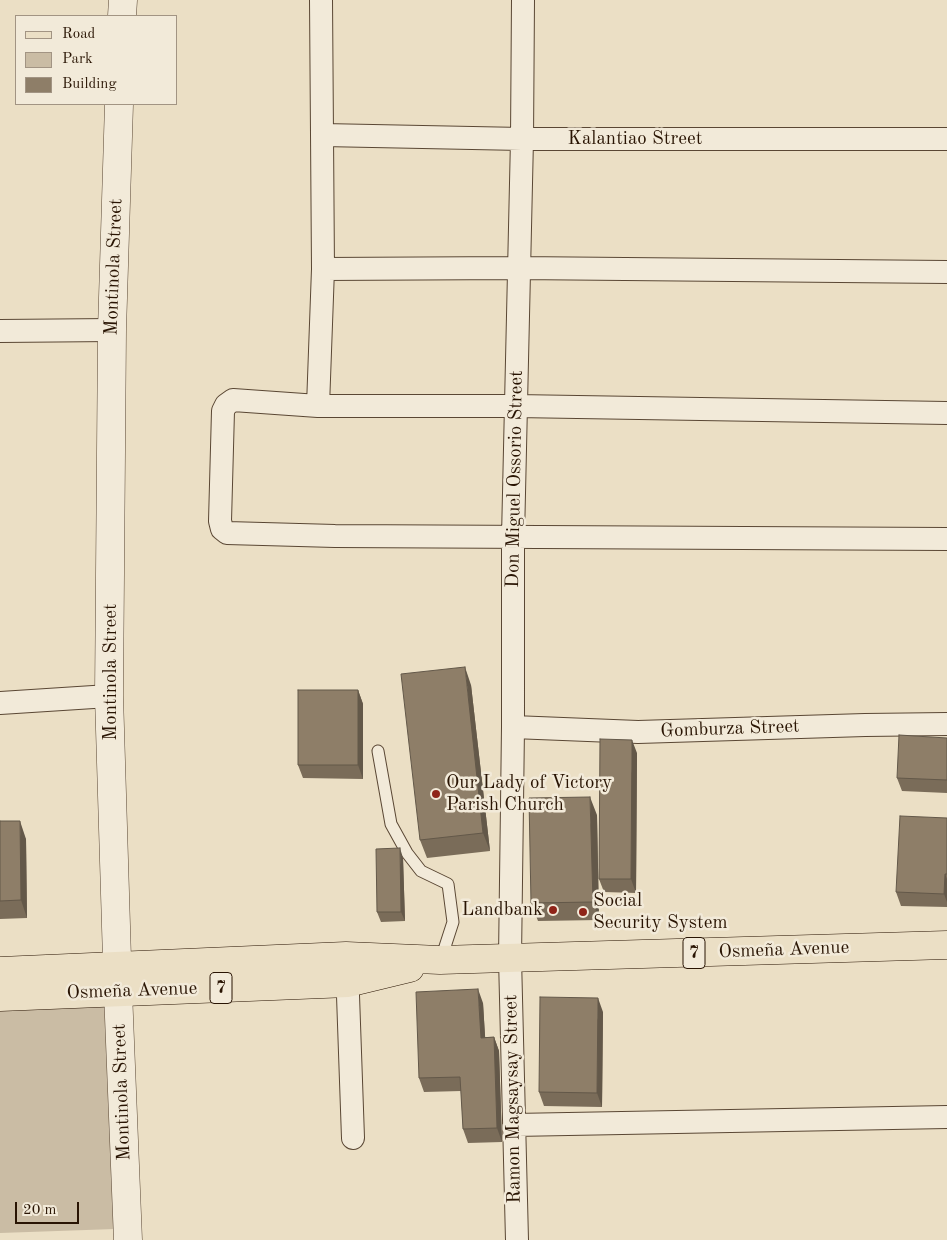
<!DOCTYPE html>
<meta charset="utf-8">
<style>
body{margin:0}
#map{position:relative;width:947px;height:1240px;overflow:hidden;background:#ebdfc5;font-family:"Old Standard TT",serif}
canvas{display:block}
.legend{position:absolute;left:15px;top:15px;width:162px;height:90px;box-sizing:border-box;background:#f2ead9;border:1px solid #a29483;margin:0;padding:6px 9px;list-style:none;font-size:15px;color:#291403}
.legend li{display:flex;align-items:center;gap:10px;height:25px}
.legend b{width:25px;border:1px solid #a29483}
.scale{position:absolute;left:15px;top:1202px;width:64px;height:22px;box-sizing:border-box;border:2px solid #291403;border-top:0;padding-left:6px;font-size:15px;line-height:18px;white-space:nowrap;color:#291403;-webkit-text-stroke:4px #f2ead9;paint-order:stroke}
</style>
<div id="map">
<canvas width="947" height="1240"></canvas>
<ul class="legend">
<li><b style="height:6px;background:#ebdfc5"></b>Road</li>
<li><b style="height:14px;background:#cabca4"></b>Park</li>
<li><b style="height:14px;background:#8e7e68"></b>Building</li>
</ul>
<div class="scale">20 m</div>
</div>
<script>
const c = document.querySelector('canvas').getContext('2d');
c.lineJoin = 'round';
function fillPath(path, color) { c.fillStyle = color; c.fill(path, 'evenodd'); }
const toPath = rows => new Path2D(rows.map(r => 'M' + r).join(''));
function trace(path, color, width, dash) { c.strokeStyle = color; c.lineWidth = width; c.lineCap = dash ? 'butt' : 'round'; c.setLineDash(dash || []); c.stroke(path); }
function write(font, color, halo, rows, align = 'center') {
  c.font = font + ' "Old Standard TT",serif'; c.lineWidth = 5; c.setLineDash([]); c.textBaseline = 'middle'; c.strokeStyle = halo; c.fillStyle = color; for (const [text, x, y, turn = 0] of rows) {
    c.save(); c.translate(x, y); c.rotate((+turn || 0) * Math.PI / 180); c.textAlign = isNaN(turn) ? turn : align; if (halo) c.strokeText(text, 0, 0); c.fillText(text, 0, 0); c.restore();
  }
}
fillPath(toPath([
 [106,1005,115,1229,0,1233,0,1008]
]), '#cabca4');
const service = toPath([
 [378,751,391,824,407,853,421,871,448,884,453,922,441,959]
]);
const minor = toPath([
 [321,0,323,269,318,406,516,406,947,413],
 [323,135,522,139,947,139],
 [323,269,518,268,947,272],
 [0,331,112,330],
 [318,406,233,400,226,405,223,411,220,521,222,529,227,533,335,536,947,539],
 [0,703,109,696],
 [513,727,638,732,865,725,947,724],
 [347,967,353,1138],
 [514,1125,947,1117],
 [517,1240,510,958,513,727,513,537,522,139,523,0]
]);
const tertiary = toPath([
 [122,16,123,0],
 [119,104,112,330,109,696,118,992,128,1240]
]);
const primary = toPath([
 [0,971,346,956,440,960,947,945],
 [0,997,348,983,410,968]
]);
trace(service, '#5a4734', 13);
trace(minor, '#5a4734', 24);
trace(tertiary, '#5a4734', 29);
trace(primary, '#291403', 29);
trace(service, '#f2ead9', 11);
trace(minor, '#f2ead9', 22);
trace(tertiary, '#f2ead9', 28);
trace(primary, '#ebdfc5', 28);
fillPath(toPath([
 [471,685,490,851,427,858,420,840],
 [358,690,363,704,363,779,303,778,298,765],
 [947,738,947,793,902,791,897,778],
 [637,753,636,893,604,892,599,879],
 [597,815,599,920,538,921,531,903],
 [947,818,947,907,901,906,896,892],
 [0,821,26,839,27,918,0,919],
 [403,858,405,921,381,922,377,912],
 [483,1003,485,1037,494,1037,499,1051,502,1142,468,1143,463,1129,461,1091,424,1092,419,1078],
 [603,1012,602,1107,544,1106,539,1092]
]), '#7a6c59');
fillPath(toPath([
 [465,667,471,685,490,851,483,833],
 [358,690,363,704,363,779,358,765],
 [632,740,637,753,636,893,631,879],
 [590,797,597,815,599,920,593,902],
 [20,821,26,839,27,918,21,900],
 [400,848,403,858,405,921,401,912],
 [945,874,947,879,947,902,944,894],
 [478,989,483,1003,486,1051,481,1038],
 [598,998,603,1012,602,1107,597,1093],
 [494,1037,499,1051,502,1142,497,1128]
]), '#635849');
const building = toPath([
 [465,667,483,833,420,840,401,674,465,667],
 [298,690,358,690,358,765,298,765,298,690],
 [899,735,947,738,947,780,897,778,899,735],
 [600,739,632,740,631,879,599,879,600,739],
 [590,797,593,902,531,903,529,798,590,797],
 [900,816,947,818,947,874,945,874,944,894,896,892,900,816],
 [0,821,20,821,21,900,0,901,0,821],
 [400,848,401,912,377,912,376,849,400,848],
 [478,989,481,1038,494,1037,497,1128,463,1129,460,1077,419,1078,416,992,478,989],
 [540,997,598,998,597,1093,539,1092,540,997]
]);
fillPath(building, '#8e7e68');
trace(building, '#635849', 1);
for (const [x, y, r, color] of [
 [436,794,5,"#8f2418"],
 [553,910,5,"#8f2418"],
 [583,912,5,"#8f2418"]
]) { const dot = new Path2D(); dot.arc(x, y, r, 0, 2 * Math.PI); c.fillStyle = color; c.fill(dot); trace(dot, '#f2ead9', 2); }
for (const [x, y, w] of [
 [694,953,22],
 [221,988,22]
]) { const box = new Path2D(); box.roundRect(x - w / 2, y - 15.5, w, 31, 4); c.fillStyle = '#f2ead9'; c.fill(box); trace(box, '#291403', 1); }
write('bold 18px', '#291403', null, [
 ["7",694,953],
 ["7",221,988]
]);
write('19px', '#291403', '#f2ead9', [
 ["Kalantiao Street",635,139],
 ["Montinola Street",114,267,-88],
 ["Don Miguel Ossorio Street",515,479,-89],
 ["Montinola Street",111,672,-90],
 ["Gomburza Street",730,729,-2],
 ["Osmeña Avenue",784,950,-2],
 ["Osmeña Avenue",132,991,-2],
 ["Montinola Street",122,1092,-92],
 ["Ramon Magsaysay Street",513,1099,-91]
]);
write('19px', '#291403', '#f2ead9', [
 ["Our Lady of Victory",446,783],
 ["Parish Church",446,805],
 ["Social",593,901],
 ["Security System",593,923],
 ["Landbank",543,910,"right"]
], 'left');
</script>
